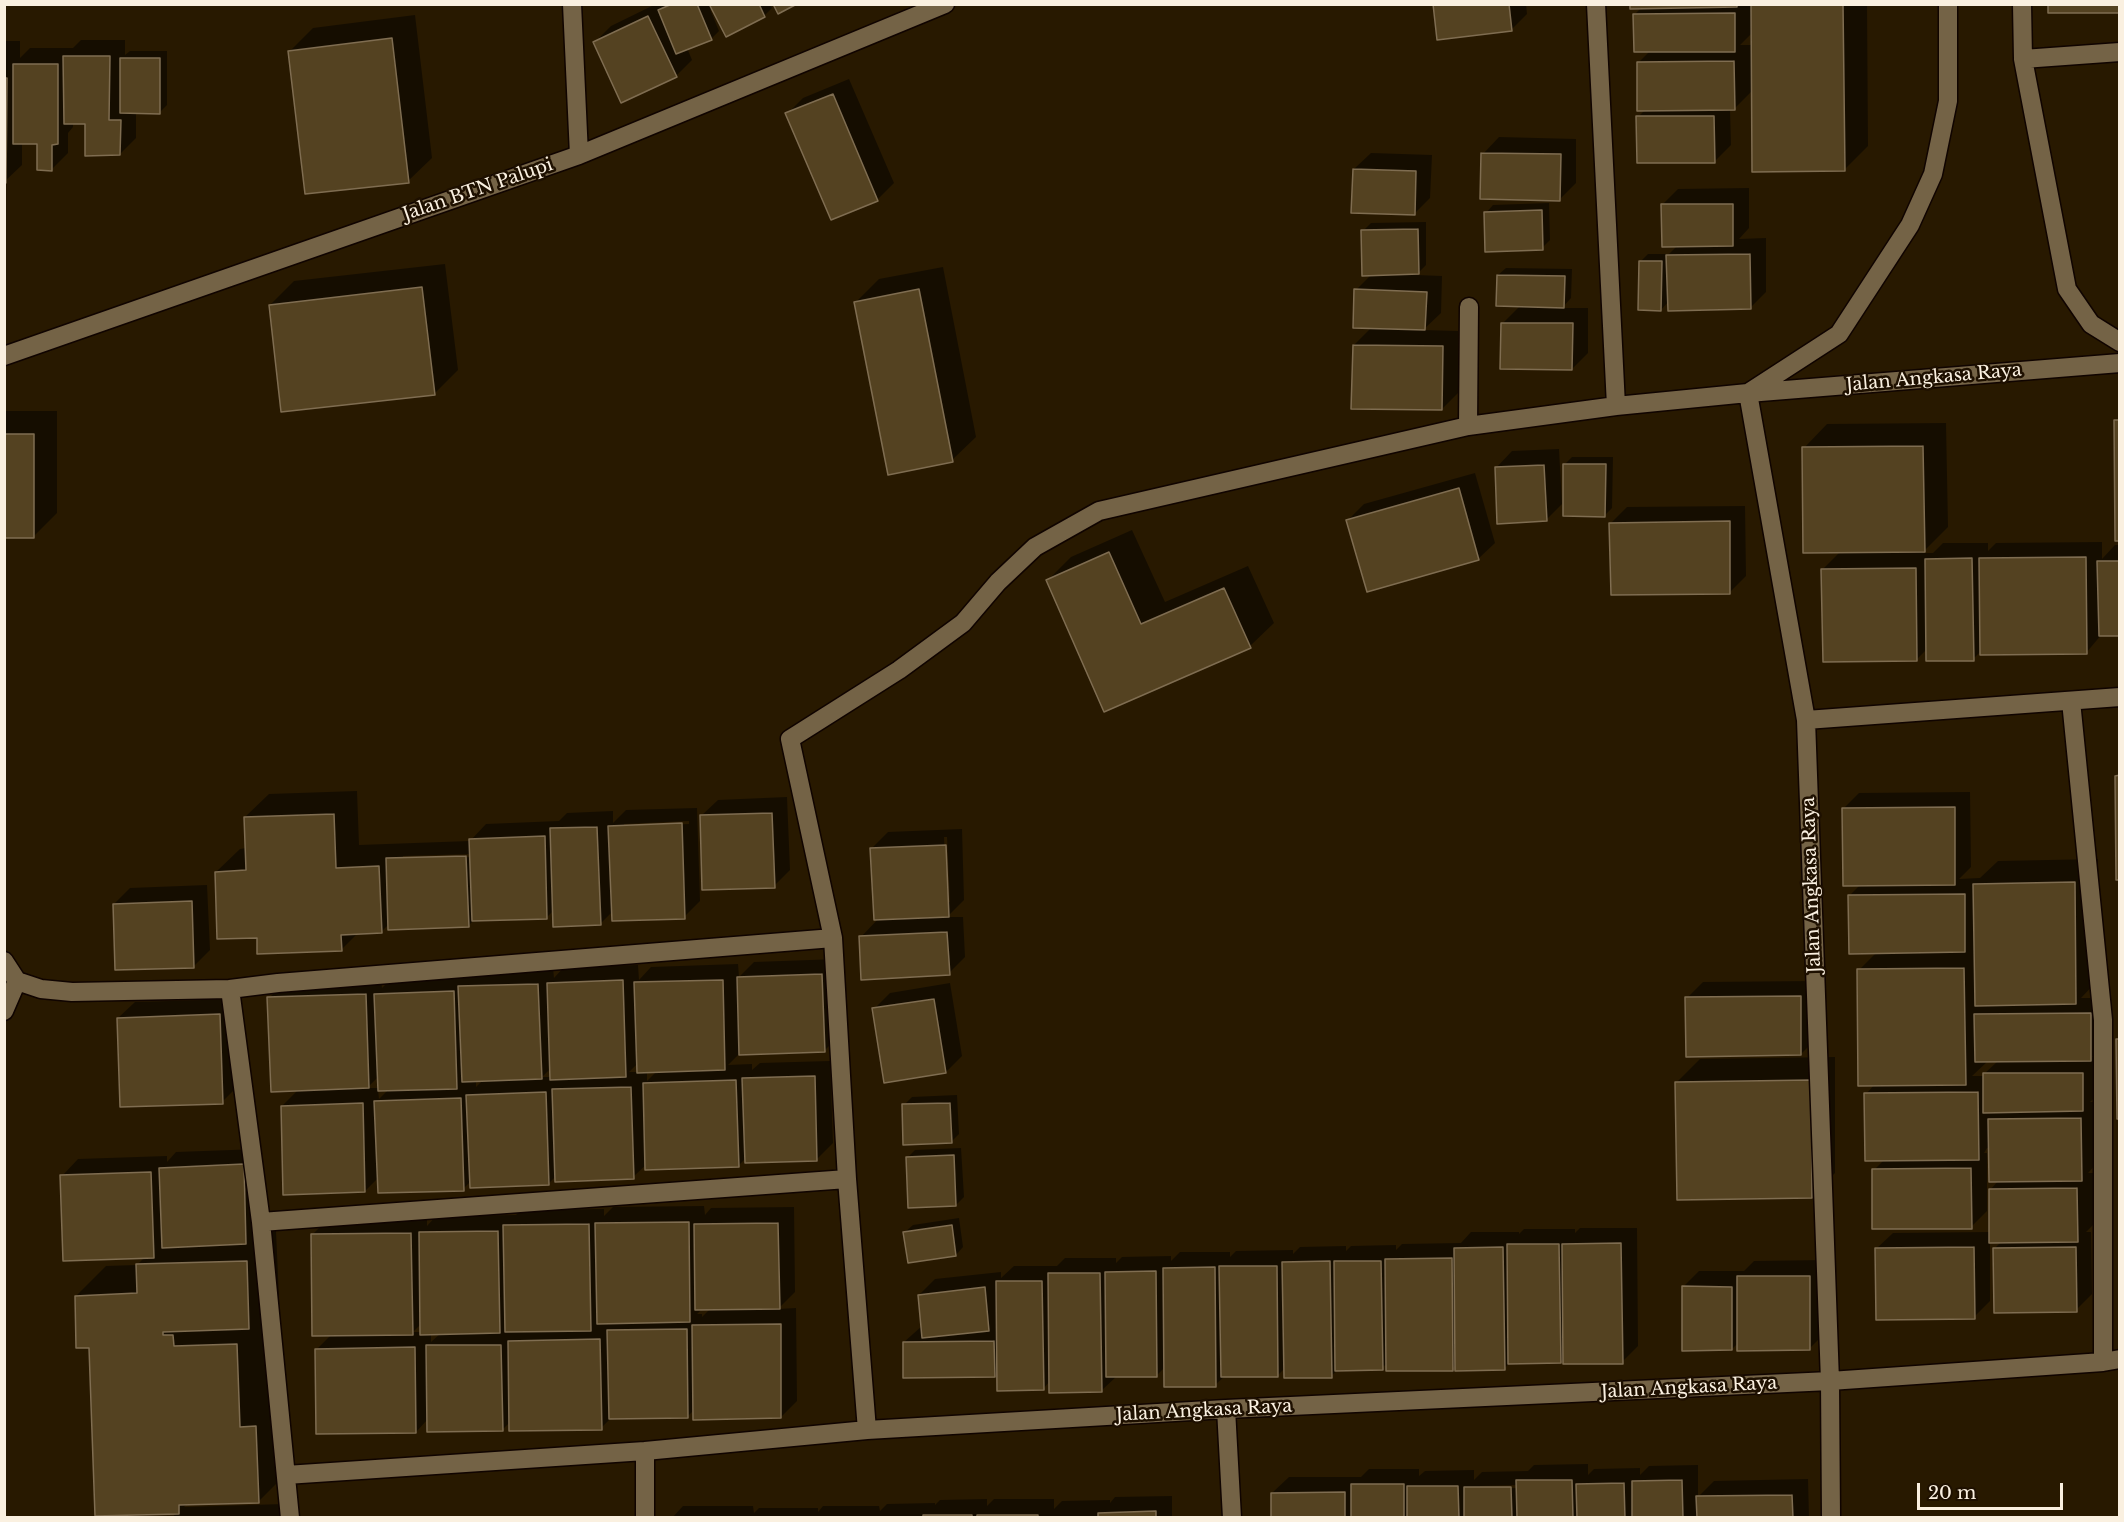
<!DOCTYPE html>
<style>
body{margin:0}
#map{position:relative;width:2124px;height:1522px;overflow:hidden;background:#281900;font-family:"Libre Baskerville",serif}
canvas{display:block}
.frame{position:absolute;inset:0;border:6px solid #faf0e0;pointer-events:none}
.scale{position:absolute;left:1917px;top:1483px;width:146px;height:27px;box-sizing:border-box;border:3px solid #faf0e0;border-top:0;padding-left:8px;font-size:18px;line-height:21px;white-space:nowrap;color:#faf0e0;-webkit-text-stroke:4px #1e1000;paint-order:stroke}
</style>
<div id="map">
<canvas width="2124" height="1522"></canvas>
<div class="frame"></div>
<div class="scale">20 m</div>
</div>
<script>
const c = document.querySelector('canvas').getContext('2d');
c.lineJoin = 'round';
function fillPath(path, color) { c.fillStyle = color; c.fill(path, 'evenodd'); }
const toPath = rows => new Path2D(rows.map(r => 'M' + r).join(''));
function trace(path, color, width, dash) { c.strokeStyle = color; c.lineWidth = width; c.lineCap = dash ? 'butt' : 'round'; c.setLineDash(dash || []); c.stroke(path); }
function write(font, color, halo, rows, align = 'center') {
  c.font = font + ' "Libre Baskerville",serif'; c.lineWidth = 5; c.setLineDash([]); c.textBaseline = 'middle'; c.strokeStyle = halo; c.fillStyle = color; for (const [text, x, y, turn = 0] of rows) {
    c.save(); c.translate(x, y); c.rotate((+turn || 0) * Math.PI / 180); c.textAlign = isNaN(turn) ? turn : align; if (halo) c.strokeText(text, 0, 0); c.fillText(text, 0, 0); c.restore();
  }
}
fillPath(toPath([
 [656,4,770,4,772,8,764,16,710,9,719,31,712,38,687,48,692,60,676,76,595,42,611,26],
 [1435,4,1526,4,1527,14,1511,30],
 [1632,4,1867,4,1868,146,1844,170,1753,90,1734,109,1730,109,1731,145,1715,161,1638,117,1646,109,1638,63,1650,51,1635,14,1642,7],
 [1752,33,1753,45,1740,45],
 [415,15,432,158,408,181,290,51,313,28],
 [81,40,125,40,125,55,130,51,167,51,167,105,159,113,136,112,136,138,120,154,86,123,73,123,73,127,68,133,68,153,52,169,38,143,22,143,22,165,4,182,4,41,20,41,20,58,30,48,73,48],
 [849,79,894,183,878,199,832,218,787,114,803,98],
 [1499,137,1576,139,1576,183,1560,199,1483,154],
 [1371,153,1432,155,1430,198,1414,214,1354,169],
 [1749,188,1749,228,1739,239,1766,238,1766,292,1750,308,1669,301,1661,310,1640,262,1648,254,1669,254,1678,245,1662,205,1678,189],
 [1549,203,1550,240,1542,248,1486,213,1493,205],
 [1426,222,1426,265,1416,275,1442,276,1441,313,1423,330,1458,331,1458,393,1442,409,1354,345,1372,327,1356,290,1372,274,1363,231,1371,223],
 [445,264,458,370,434,394,270,305,294,281],
 [943,267,976,437,952,460,855,303,879,279],
 [1506,268,1572,269,1571,298,1562,308,1588,308,1588,353,1572,369,1503,323,1521,305,1498,275],
 [4,411,57,411,57,513,34,536,4,537],
 [1946,423,1948,527,1922,553,1933,553,1943,543,1988,543,1988,551,1996,543,2102,542,2102,559,2115,545,2120,545,2120,634,2102,634,2086,653,1982,650,1973,659,1928,648,1916,660,1823,569,1841,551,1804,448,1827,424],
 [1559,449,1562,504,1546,520,1496,468,1512,451],
 [1572,457,1613,457,1612,508,1605,515,1565,464],
 [1475,473,1495,543,1478,559,1348,520,1364,504],
 [1745,506,1746,576,1730,592,1611,523,1627,507],
 [1132,530,1165,602,1248,566,1274,623,1250,646,1105,710,1048,580,1071,557],
 [357,791,359,845,470,841,486,824,559,821,567,813,613,811,613,823,626,810,697,808,700,901,684,917,613,911,600,924,554,910,547,917,475,919,468,926,390,923,381,932,358,933,341,950,259,936,216,872,240,849,246,848,245,817,269,794],
 [689,821,689,824,624,827,624,824],
 [473,854,473,857,403,859,403,856],
 [1970,792,1971,867,1959,879,1980,878,1998,861,2098,859,2099,979,2081,998,2106,998,2106,1043,2092,1057,2098,1057,2099,1094,2090,1102,2097,1102,2097,1163,2088,1173,2093,1173,2093,1225,2086,1232,2091,1232,2092,1294,2076,1310,1994,1249,2002,1241,1990,1242,1990,1301,1974,1317,1876,1249,1893,1233,1990,1232,1990,1190,1999,1180,1990,1147,1987,1148,1984,1153,1987,1153,1987,1211,1971,1227,1874,1170,1884,1160,1866,1094,1875,1084,1859,970,1877,952,1850,895,1861,884,1843,809,1859,793],
 [1988,1061,1998,1061,1984,1074,1984,1076,1972,1076],
 [787,797,790,870,774,886,701,816,718,800],
 [962,829,964,900,947,917,963,917,965,957,949,973,861,937,879,918,872,848,888,832],
 [944,837,947,837,950,902,947,902],
 [207,885,210,950,194,966,114,904,130,888],
 [838,959,840,1035,824,1051,740,1053,728,1065,752,1064,752,1070,760,1063,830,1061,833,1143,817,1159,746,1158,738,1166,647,1164,633,1177,557,1175,548,1184,471,1181,463,1189,379,1177,365,1191,282,1106,299,1089,269,998,285,982,381,979,382,988,392,978,553,968,554,978,564,967,638,965,639,980,651,967,738,964,739,977,754,962],
 [638,1063,639,1072,629,1072],
 [551,1068,551,1077,542,1077],
 [647,1071,657,1071,647,1081],
 [379,1076,379,1088,367,1088],
 [476,1080,483,1080,476,1087],
 [378,1090,388,1090,379,1099],
 [1816,981,1817,1038,1801,1054,1687,998,1703,982],
 [950,983,962,1056,946,1072,874,1009,890,993],
 [236,999,238,1086,222,1102,118,1018,135,1002],
 [1835,1057,1835,1173,1812,1197,1677,1082,1700,1059],
 [957,1095,959,1134,951,1142,904,1105,912,1097],
 [961,1148,964,1197,956,1205,908,1157,915,1150],
 [259,1149,256,1232,276,1231,279,1298,262,1314,289,1471,259,1501,188,1503,184,1507,284,1504,285,1518,172,1518,177,1512,91,1347,76,1296,106,1266,137,1265,145,1257,62,1176,78,1159,167,1156,167,1162,176,1152],
 [704,1206,705,1215,711,1208,794,1207,795,1292,778,1309,796,1308,797,1401,781,1417,695,1409,687,1417,612,1417,601,1428,511,1421,502,1430,428,1419,416,1432,317,1349,331,1335,313,1234,329,1218,427,1218,427,1226,436,1216,516,1215,521,1210,604,1209,604,1216,613,1207],
 [711,1308,702,1317,702,1314,697,1314,702,1309],
 [421,1324,421,1332,413,1332],
 [431,1333,441,1333,431,1342],
 [959,1218,963,1247,956,1255,905,1232,913,1225],
 [1580,1228,1637,1228,1638,1346,1622,1362,1565,1357,1560,1362,1510,1362,1504,1369,1456,1365,1452,1369,1387,1363,1382,1368,1339,1369,1331,1376,1285,1368,1278,1375,1225,1376,1215,1385,1165,1367,1156,1376,1117,1376,1101,1391,1050,1381,1043,1389,998,1372,995,1376,904,1342,922,1326,919,1295,935,1279,1001,1272,1001,1278,1014,1266,1057,1266,1065,1258,1116,1258,1116,1263,1122,1257,1171,1256,1171,1261,1180,1252,1230,1252,1230,1257,1236,1251,1293,1250,1293,1254,1300,1247,1346,1246,1346,1251,1351,1246,1396,1245,1396,1250,1402,1244,1461,1243,1471,1232,1519,1232,1519,1234,1524,1229,1575,1229,1575,1233],
 [1825,1260,1826,1332,1810,1348,1739,1342,1732,1349,1683,1287,1699,1271,1744,1271,1754,1261],
 [1588,1464,1588,1475,1594,1469,1640,1468,1640,1475,1649,1466,1698,1465,1698,1497,1714,1481,1808,1479,1809,1518,1273,1518,1272,1493,1289,1477,1361,1477,1369,1469,1419,1469,1419,1476,1425,1471,1474,1470,1474,1480,1482,1472,1528,1471,1534,1465],
 [1519,1485,1519,1488,1480,1489,1480,1486],
 [1172,1496,1172,1518,672,1518,683,1506,753,1506,754,1513,759,1508,818,1508,818,1512,823,1506,879,1506,880,1511,887,1504,935,1503,935,1505,940,1500,987,1499,987,1506,994,1499,1054,1499,1054,1509,1062,1501,1110,1500,1110,1503,1115,1497]
]), '#0007');
const building = toPath([
 [672,4,697,4,712,40,676,54,658,10,672,4],
 [709,4,759,4,765,17,726,37,709,4],
 [773,4,797,4,778,14,773,4],
 [1433,4,1509,4,1512,31,1437,40,1433,4],
 [1630,4,1737,4,1737,7,1630,9,1630,4],
 [1751,4,1843,4,1845,171,1752,172,1751,4],
 [2048,4,2120,4,2120,13,2048,13,2048,4],
 [1735,13,1735,52,1634,52,1633,14,1735,13],
 [648,16,677,77,621,103,593,42,648,16],
 [392,38,409,183,305,194,288,51,392,38],
 [63,56,110,56,109,120,121,120,120,155,85,156,85,124,64,124,63,56],
 [4,57,5,78,7,78,6,183,4,183,4,57],
 [120,58,160,58,160,114,120,113,120,58],
 [1734,61,1735,110,1637,111,1637,62,1734,61],
 [13,64,58,64,58,144,52,145,52,171,37,170,37,144,13,144,13,64],
 [833,94,878,201,831,220,785,113,833,94],
 [1636,116,1714,116,1715,163,1637,163,1636,116],
 [1481,153,1561,154,1560,201,1480,199,1481,153],
 [1353,169,1416,171,1415,215,1351,213,1353,169],
 [1661,204,1733,204,1733,246,1662,247,1661,204],
 [1542,210,1543,250,1485,252,1484,212,1542,210],
 [1418,229,1419,274,1362,276,1361,230,1418,229],
 [1750,254,1751,309,1668,311,1666,255,1750,254],
 [1639,261,1662,261,1661,311,1638,310,1639,261],
 [1497,275,1565,276,1564,308,1496,306,1497,275],
 [422,287,435,395,281,412,269,305,422,287],
 [919,289,953,462,888,475,854,302,919,289],
 [1354,289,1427,292,1425,330,1353,328,1354,289],
 [1501,323,1573,323,1572,370,1500,369,1501,323],
 [1353,345,1443,346,1442,410,1351,409,1353,345],
 [2114,420,2120,420,2120,541,2115,541,2114,420],
 [4,434,34,434,34,538,4,538,4,434],
 [1923,446,1925,552,1803,553,1802,447,1923,446],
 [1563,464,1606,464,1605,517,1563,516,1563,464],
 [1544,465,1547,521,1497,524,1495,467,1544,465],
 [1459,488,1479,560,1367,592,1346,520,1459,488],
 [1730,521,1730,594,1611,595,1609,523,1730,521],
 [1109,552,1141,624,1224,588,1251,648,1104,712,1046,580,1109,552],
 [2086,557,2087,654,1980,655,1979,558,2086,557],
 [1972,558,1974,661,1926,661,1925,559,1972,558],
 [2097,561,2120,561,2120,636,2099,636,2097,561],
 [1916,568,1917,661,1823,662,1821,569,1916,568],
 [2120,775,2120,880,2116,880,2115,776,2120,775],
 [1955,807,1955,885,1843,886,1842,808,1955,807],
 [772,813,775,888,702,890,700,815,772,813],
 [334,814,336,868,379,866,382,933,341,935,342,951,257,954,257,938,217,939,215,872,246,870,244,817,334,814],
 [682,823,685,919,612,921,608,826,682,823],
 [597,827,601,925,553,927,550,828,597,827],
 [545,836,547,919,472,921,469,839,545,836],
 [946,845,949,917,874,920,870,848,946,845],
 [466,856,469,927,388,930,386,858,466,856],
 [2075,882,2076,1004,1975,1006,1973,884,2075,882],
 [1965,894,1965,952,1849,954,1848,895,1965,894],
 [192,901,194,968,115,970,113,904,192,901],
 [947,932,950,975,861,980,859,936,947,932],
 [1964,968,1966,1085,1858,1086,1857,969,1964,968],
 [822,974,825,1052,739,1055,737,977,822,974],
 [623,980,626,1077,550,1080,547,983,623,980],
 [723,980,725,1070,637,1073,634,982,723,980],
 [538,984,542,1079,462,1082,458,986,538,984],
 [454,991,457,1089,378,1091,374,994,454,991],
 [366,994,369,1088,271,1092,267,997,366,994],
 [1801,996,1801,1055,1686,1057,1685,997,1801,996],
 [934,999,946,1073,884,1083,872,1008,934,999],
 [2091,1013,2091,1061,1975,1062,1974,1014,2091,1013],
 [220,1014,223,1104,120,1107,117,1018,220,1014],
 [2116,1039,2120,1039,2120,1119,2117,1119,2116,1039],
 [1983,1073,2083,1073,2083,1111,1983,1113,1983,1073],
 [815,1076,817,1161,745,1163,742,1078,815,1076],
 [736,1080,739,1167,645,1170,643,1083,736,1080],
 [1812,1080,1812,1198,1677,1200,1675,1082,1812,1080],
 [631,1087,634,1179,555,1182,552,1089,631,1087],
 [546,1092,549,1185,470,1188,466,1095,546,1092],
 [1978,1092,1979,1160,1865,1161,1864,1093,1978,1092],
 [461,1098,464,1191,378,1193,374,1101,461,1098],
 [363,1103,365,1192,283,1195,281,1106,363,1103],
 [950,1103,952,1143,903,1145,902,1104,950,1103],
 [2081,1118,2082,1181,1989,1182,1988,1119,2081,1118],
 [954,1155,956,1206,908,1208,906,1157,954,1155],
 [244,1164,246,1244,162,1248,159,1168,244,1164],
 [1971,1168,1972,1229,1872,1229,1872,1169,1971,1168],
 [151,1172,154,1258,63,1261,60,1175,151,1172],
 [2077,1188,2078,1242,1989,1243,1989,1189,2077,1188],
 [689,1222,690,1322,597,1324,595,1223,689,1222],
 [778,1223,780,1309,695,1310,694,1224,778,1223],
 [589,1224,591,1331,505,1332,503,1225,589,1224],
 [952,1225,956,1256,908,1263,903,1232,952,1225],
 [498,1231,500,1333,420,1335,419,1232,498,1231],
 [411,1233,413,1335,312,1336,311,1234,411,1233],
 [1621,1243,1623,1364,1563,1364,1562,1244,1621,1243],
 [1507,1244,1559,1244,1561,1363,1508,1364,1507,1244],
 [1503,1247,1505,1370,1455,1371,1454,1248,1503,1247],
 [1974,1247,1975,1319,1876,1320,1875,1248,1974,1247],
 [2076,1247,2077,1312,1994,1313,1993,1248,2076,1247],
 [1452,1258,1453,1371,1386,1371,1385,1259,1452,1258],
 [247,1261,249,1329,163,1332,163,1335,173,1335,174,1346,237,1344,240,1427,256,1426,259,1503,179,1505,179,1514,95,1516,89,1348,76,1348,75,1296,137,1293,136,1264,247,1261],
 [1330,1261,1332,1378,1284,1378,1282,1262,1330,1261],
 [1334,1261,1381,1261,1383,1370,1335,1371,1334,1261],
 [1219,1266,1277,1266,1278,1377,1221,1377,1219,1266],
 [1215,1267,1216,1387,1164,1387,1163,1268,1215,1267],
 [1156,1271,1157,1377,1106,1377,1105,1272,1156,1271],
 [1048,1273,1100,1273,1102,1392,1049,1393,1048,1273],
 [1737,1276,1810,1276,1810,1350,1737,1351,1737,1276],
 [996,1281,1042,1281,1044,1390,997,1391,996,1281],
 [1682,1286,1732,1287,1732,1350,1682,1351,1682,1286],
 [985,1287,989,1331,922,1338,918,1295,985,1287],
 [781,1324,781,1418,693,1420,692,1325,781,1324],
 [687,1329,688,1418,609,1419,607,1330,687,1329],
 [600,1339,602,1430,509,1431,508,1341,600,1339],
 [994,1341,995,1377,903,1378,903,1342,994,1341],
 [426,1345,501,1345,503,1431,427,1432,426,1345],
 [415,1347,416,1433,316,1434,315,1349,415,1347],
 [1516,1480,1572,1480,1573,1518,1517,1518,1516,1480],
 [1682,1480,1683,1518,1632,1518,1632,1481,1682,1480],
 [1624,1483,1625,1518,1577,1518,1576,1484,1624,1483],
 [1351,1484,1404,1484,1404,1518,1351,1518,1351,1484],
 [1407,1486,1458,1486,1459,1518,1407,1518,1407,1486],
 [1464,1487,1511,1487,1512,1518,1464,1518,1464,1487],
 [1345,1492,1345,1518,1271,1518,1271,1493,1345,1492],
 [1792,1495,1793,1518,1697,1518,1696,1496,1792,1495],
 [1156,1511,1156,1518,1098,1518,1098,1513,1156,1511],
 [923,1515,972,1515,972,1518,923,1518,923,1515],
 [977,1515,1038,1515,1038,1518,977,1518,977,1515]
]);
fillPath(building, '#544221');
trace(building, '#7f6d51', 1.5);
const street = toPath([
 [572,4,579,155],
 [1596,4,1616,406],
 [2022,4,2023,59,2067,289,2091,324,2120,342],
 [2023,59,2120,52],
 [4,356,579,155,945,4],
 [1468,426,1469,307],
 [2071,701,2103,1020,2103,1362],
 [1806,720,2120,697],
 [4,961,17,981,41,989,72,992,230,989,278,983,833,938],
 [230,989,261,1222,290,1518],
 [4,1011,17,981],
 [261,1222,847,1179],
 [1226,1409,1232,1518],
 [867,1430,847,1179,833,938,790,739,899,670,963,623,998,582,1035,547,1099,511,1468,426,1616,406,1748,393,1839,334,1910,225,1933,174,1948,101,1948,4],
 [286,1475,645,1451],
 [645,1518,645,1451,867,1430,1226,1409,1830,1381,2103,1362,2120,1359],
 [1831,1518,1830,1381,1806,720,1748,393,2120,363]
]);
trace(street, '#100400', 21);
trace(street, '#746346', 18);
write('18px', '#faf0e0', '#1e1000', [
 ["Jalan BTN Palupi",478,190,-19],
 ["Jalan Angkasa Raya",1934,378,-5],
 ["Jalan Angkasa Raya",1812,885,-92],
 ["Jalan Angkasa Raya",1689,1388,-3],
 ["Jalan Angkasa Raya",1204,1411,-3]
]);
</script>
